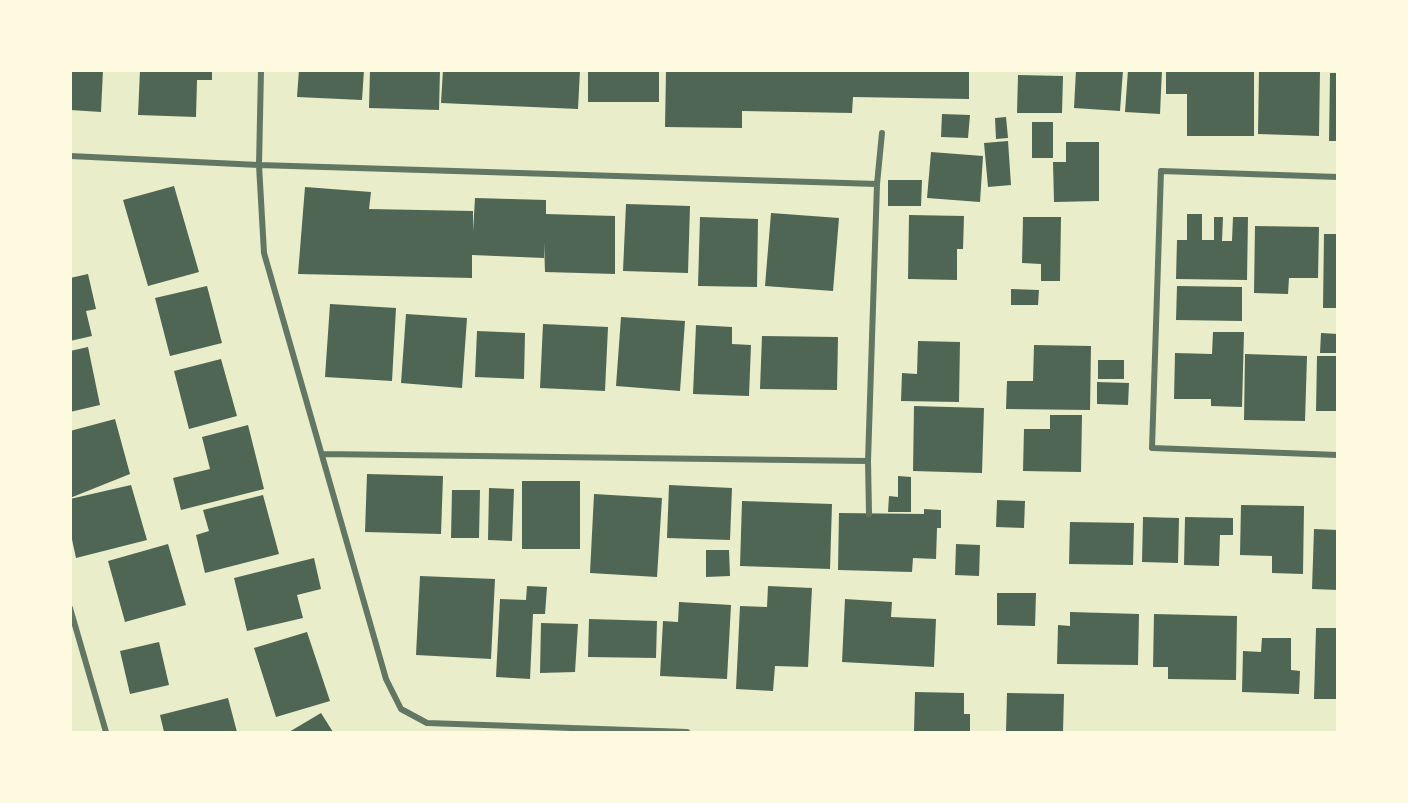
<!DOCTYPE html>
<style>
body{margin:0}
#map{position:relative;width:1408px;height:803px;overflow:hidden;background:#e9edc9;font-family:Lato,sans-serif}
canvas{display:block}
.frame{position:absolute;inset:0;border:72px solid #fefae0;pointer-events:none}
</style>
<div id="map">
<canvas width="1408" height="803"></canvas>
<div class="frame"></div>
</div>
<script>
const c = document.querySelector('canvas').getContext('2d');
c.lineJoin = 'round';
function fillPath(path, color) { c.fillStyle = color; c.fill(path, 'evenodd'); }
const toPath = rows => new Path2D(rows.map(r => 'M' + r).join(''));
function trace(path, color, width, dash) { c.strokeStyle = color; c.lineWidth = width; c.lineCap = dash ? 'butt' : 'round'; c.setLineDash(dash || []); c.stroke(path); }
fillPath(toPath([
 [70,70,103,70,101,112,70,110],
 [140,70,212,70,212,80,197,80,196,117,138,115],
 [299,70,364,70,362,100,297,97],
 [370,70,440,70,439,110,369,108],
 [443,70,580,70,578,109,441,103],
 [588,70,659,70,659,102,588,102],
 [666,70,969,70,969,99,853,97,852,113,742,111,742,128,665,127],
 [1076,70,1123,70,1120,111,1074,108],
 [1128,70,1162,70,1160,114,1125,112],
 [1259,70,1320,70,1319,136,1258,134],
 [1166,71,1254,71,1254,136,1187,136,1187,94,1166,94],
 [1330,73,1338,73,1338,141,1329,141],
 [1018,75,1063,76,1062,113,1017,113],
 [942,114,970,115,968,138,941,137],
 [1006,117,1008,138,996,139,995,118],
 [1032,122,1053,122,1053,158,1032,158],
 [1008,141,1011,185,988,187,984,143],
 [1066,142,1099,142,1099,201,1054,202,1053,162,1066,162],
 [931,152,983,156,980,202,927,198],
 [888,180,922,180,921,206,888,206],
 [174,186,199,272,148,286,123,200],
 [305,187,371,192,369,209,473,211,473,232,475,198,546,200,546,214,615,216,615,274,545,272,544,242,544,258,472,255,472,278,298,274],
 [626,204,690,206,688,273,623,271],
 [771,213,839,218,833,291,765,286],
 [1187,214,1202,214,1202,240,1214,240,1214,217,1223,217,1222,241,1232,241,1233,217,1248,217,1247,280,1176,279,1177,240,1187,240],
 [909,215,964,216,963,249,957,249,957,280,908,279],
 [700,217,758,219,757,287,698,286],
 [1023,217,1061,217,1060,281,1041,281,1041,264,1022,263],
 [1255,226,1319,227,1318,278,1289,278,1288,294,1254,293],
 [1324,234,1338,234,1338,308,1323,308],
 [88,274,96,309,86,311,92,336,70,341,70,278],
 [207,286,222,343,170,356,155,298],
 [1177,286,1242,287,1242,321,1176,320],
 [1011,289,1039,290,1038,305,1011,305],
 [330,304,396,308,392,381,325,377],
 [406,314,467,318,462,388,401,383],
 [621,317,685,321,680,391,616,386],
 [543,324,608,327,605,391,540,388],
 [696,325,732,327,732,344,751,345,749,396,693,394],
 [477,331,525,333,524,379,475,377],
 [1213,332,1244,332,1242,407,1211,406,1211,399,1174,399,1175,353,1212,354],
 [1321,333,1338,334,1338,353,1320,353],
 [762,336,838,337,837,390,760,389],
 [918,341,960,342,959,402,901,401,902,373,917,374],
 [1034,345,1091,346,1090,410,1006,409,1007,381,1033,381],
 [88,347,100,405,70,412,70,351],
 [1245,354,1307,356,1305,421,1244,420],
 [1317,356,1338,356,1338,411,1316,411],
 [221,359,237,416,189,429,174,371],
 [1098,360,1124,360,1124,379,1098,379],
 [1097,382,1129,383,1128,405,1097,404],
 [914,406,984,408,982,473,913,471],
 [1050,415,1082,415,1081,472,1023,471,1024,429,1050,429],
 [115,419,130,474,70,498,70,431],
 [248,425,264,489,181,510,173,478,210,469,202,437],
 [367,474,443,476,441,534,365,532],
 [898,476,911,477,911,512,888,512,889,496,898,497],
 [522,481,580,481,580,549,522,549],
 [131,485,147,540,76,558,70,530,70,499],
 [669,485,732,488,730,540,667,538],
 [489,488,514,489,512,541,488,540],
 [452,490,480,490,479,538,451,538],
 [594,494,662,498,657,577,590,573],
 [263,495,279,554,205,573,196,535,209,531,203,510],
 [997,500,1025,501,1024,528,996,527],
 [742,501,832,504,830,569,740,566],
 [1241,505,1304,506,1303,574,1272,573,1272,556,1240,555],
 [924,509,941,510,941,528,937,528,936,559,913,558,912,572,838,570,839,513,924,514],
 [1143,517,1179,518,1178,563,1142,562],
 [1185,517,1233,518,1233,535,1220,535,1219,566,1184,565],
 [1070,522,1134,523,1133,565,1069,564],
 [1314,529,1338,530,1338,590,1312,589],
 [168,544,186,605,125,622,108,561],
 [956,544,980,545,979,576,955,575],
 [706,550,729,550,730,576,706,577],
 [314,558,321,589,297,595,303,618,247,631,234,578],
 [420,576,495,579,491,659,416,655],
 [527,586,547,587,545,614,533,614,530,679,496,677,500,599,526,600],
 [768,586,812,588,808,667,775,666,773,691,736,689,740,606,767,607],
 [997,593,1036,593,1035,626,997,625],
 [845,599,892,602,891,617,936,619,934,667,842,662],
 [679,602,731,605,727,679,660,676,663,621,678,622],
 [1070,612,1139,614,1138,665,1057,664,1058,625,1070,626],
 [1154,614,1237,616,1236,680,1168,679,1168,667,1153,667],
 [589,619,657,621,656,658,588,657],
 [541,623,578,624,575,672,540,673],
 [1316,628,1338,628,1338,699,1314,699],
 [307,632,330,701,276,717,254,648],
 [1262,638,1291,638,1291,670,1300,671,1299,694,1242,692,1243,651,1261,652],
 [159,642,169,685,130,694,120,651],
 [915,692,964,693,964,714,970,714,970,732,914,732],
 [1007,693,1064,694,1063,732,1006,732],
 [228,698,237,732,164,732,160,715],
 [321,713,333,732,289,732]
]), '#4f6655');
trace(toPath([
 [261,70,259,165,264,253,386,679,401,709,427,723,687,732],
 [70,156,259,165,877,184],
 [1338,177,1161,171,1152,448,1338,455],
 [322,454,868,461],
 [869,514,868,461,877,184,882,133],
 [70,608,106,732]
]), '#617663', 6);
</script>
